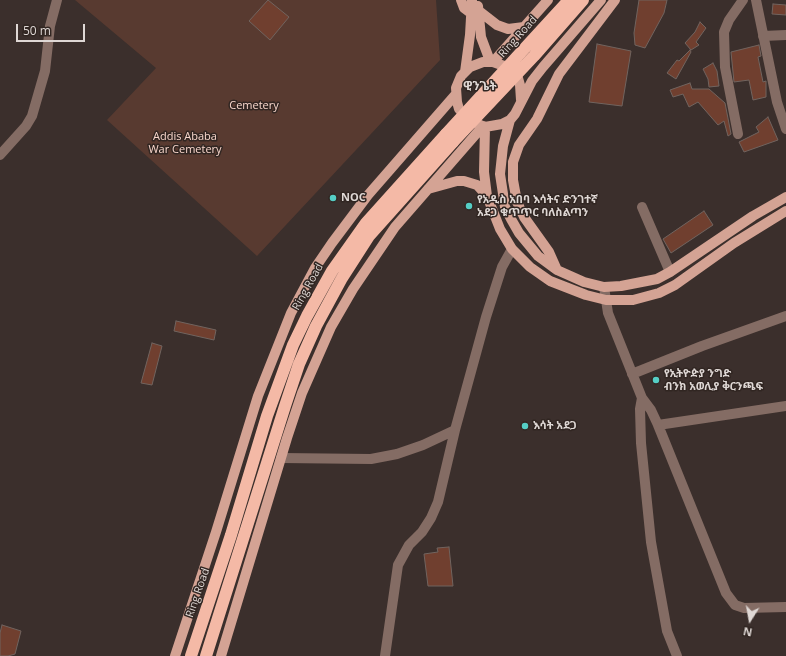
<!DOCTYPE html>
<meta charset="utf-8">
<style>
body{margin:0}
#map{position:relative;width:786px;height:656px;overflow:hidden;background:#3b2f2c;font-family:"Open Sans",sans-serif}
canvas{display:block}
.north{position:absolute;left:730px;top:600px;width:40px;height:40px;-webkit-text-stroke:3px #312622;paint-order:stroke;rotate:191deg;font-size:11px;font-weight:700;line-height:16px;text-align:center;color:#dfd8d5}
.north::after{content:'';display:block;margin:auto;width:14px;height:18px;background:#dfd8d5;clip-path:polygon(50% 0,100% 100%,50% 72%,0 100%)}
.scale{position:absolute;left:16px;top:24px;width:69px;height:18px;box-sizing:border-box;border:2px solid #dfd8d5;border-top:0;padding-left:5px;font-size:12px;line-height:14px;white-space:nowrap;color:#dfd8d5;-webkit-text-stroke:3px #312622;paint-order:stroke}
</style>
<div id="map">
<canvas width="786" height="656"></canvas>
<div class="north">N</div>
<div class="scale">50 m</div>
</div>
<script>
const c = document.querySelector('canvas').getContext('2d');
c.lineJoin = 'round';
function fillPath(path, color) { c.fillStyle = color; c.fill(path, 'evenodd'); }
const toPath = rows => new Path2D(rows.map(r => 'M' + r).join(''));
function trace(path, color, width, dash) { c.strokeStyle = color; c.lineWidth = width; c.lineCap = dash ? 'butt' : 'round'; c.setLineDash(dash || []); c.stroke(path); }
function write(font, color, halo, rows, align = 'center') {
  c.font = font + ' "Open Sans","Noto Sans Ethiopic",sans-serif'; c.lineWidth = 3; c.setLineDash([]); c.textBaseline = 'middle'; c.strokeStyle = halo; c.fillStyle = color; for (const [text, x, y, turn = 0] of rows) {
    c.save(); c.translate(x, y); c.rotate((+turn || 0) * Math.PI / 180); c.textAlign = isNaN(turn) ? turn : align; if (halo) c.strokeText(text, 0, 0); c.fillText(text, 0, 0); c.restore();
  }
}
fillPath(toPath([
 [75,0,436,0,440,60,257,256,107,120,156,68]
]), '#583a30');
const building = toPath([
 [268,0,289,17,270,40,249,21,268,0],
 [639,0,667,0,664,13,645,48,635,45,634,33,639,0],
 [773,4,786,5,786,15,772,14,773,4],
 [700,22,706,28,696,42,699,45,691,50,685,43,695,32,700,22],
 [597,44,631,51,622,106,589,102,597,44],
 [759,45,761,56,758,57,763,82,766,81,766,97,753,100,749,80,734,82,731,52,759,45],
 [690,50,691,52,676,79,667,73,677,60,679,61,690,50],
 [713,63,717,71,719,86,709,87,708,79,703,69,713,63],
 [690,83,692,89,709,89,725,103,731,134,728,136,724,121,718,125,698,102,689,107,683,94,673,97,670,90,690,83],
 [768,117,778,140,744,152,739,142,759,132,756,127,768,117],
 [704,211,713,225,671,253,663,239,704,211],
 [176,321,216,330,214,340,174,331,176,321],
 [152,343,162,346,152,385,141,383,152,343],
 [449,547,453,586,428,586,424,554,438,552,437,548,449,547],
 [2,625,21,631,15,654,8,656,0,656,0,633,2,625]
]);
fillPath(building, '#703f2f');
trace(building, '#71645f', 1);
trace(toPath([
 [756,0,777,102,786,129],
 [763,36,786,35],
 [738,134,725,67,724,32,729,20,743,0],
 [0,155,26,126,32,116,45,71,50,26,57,0],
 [642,207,670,272],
 [604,287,608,313,642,398,640,409,641,443,651,542,667,631,677,656],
 [632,374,702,346,786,316],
 [642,398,651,410,658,425,786,406],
 [658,425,726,593,735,605,744,608,786,607],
 [281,458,371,459,397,454,423,445,455,430],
 [385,656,398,565,409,545,422,532,431,518,438,502,455,430,486,317,502,267,512,249]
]), '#846c64', 10);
trace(toPath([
 [461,0,464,8,472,14],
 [478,6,481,37,490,61],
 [479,11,497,25,508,29,524,27],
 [493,62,548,0],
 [465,72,470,35,472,0],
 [521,100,520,85,518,78,507,67,493,62,483,62,470,67,461,76,456,88,457,102,459,109,469,120,485,127,502,124,510,120,515,114,532,81,543,67,601,0],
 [510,120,503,146,500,174,505,207,511,219,519,233,538,256,557,270,584,282,604,287,621,286,657,279,670,272,753,216,786,197],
 [485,127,484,172,487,196,500,229,512,249,530,267,550,281,586,295,606,300,633,300,659,293,675,285,734,243,786,211],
 [428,189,457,181,464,181,477,185,487,196],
 [557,270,549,252,524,217,517,202,513,180,513,162,519,145,537,119,559,74,615,0],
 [175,656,216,532,258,396,291,313,315,268,332,243,368,195,456,94],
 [221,656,287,438,302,393,331,327,353,289,395,227,483,126]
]), '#d4a394', 10);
trace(toPath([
 [191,656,231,535,267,416,293,345,307,316,332,271,366,223,446,134],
 [206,656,285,406,299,364,316,326,342,278,369,236,453,142]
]), '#f4b9a6', 12);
trace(toPath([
 [446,134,569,0],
 [453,142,534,56,583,0]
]), '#f4b9a6', 12);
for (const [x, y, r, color] of [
 [333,198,4,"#55cec5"],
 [469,206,4,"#55cec5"],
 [656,380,4,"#55cec5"],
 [525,426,4,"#55cec5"]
]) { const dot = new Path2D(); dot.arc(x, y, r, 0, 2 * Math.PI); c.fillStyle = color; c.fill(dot); trace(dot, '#312622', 1.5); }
write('11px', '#dfd8d5', '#312622', [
 ["Ring Road",518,37,-48],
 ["Ring Road",308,287,-61],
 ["Ring Road",198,593,-71]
]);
write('11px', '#f8d6cb', '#312622', [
 ["Cemetery",254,106],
 ["Addis Ababa",185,137],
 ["War Cemetery",185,150]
]);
write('bold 11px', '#dfd8d5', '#312622', [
 ["NOC",341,198],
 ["የአዲስ አበባ እሳትና ድንገተኛ",477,200],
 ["አደጋ ቁጥጥር ባለስልጣን",477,213],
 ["የኢትዮዽያ ንግድ",664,374],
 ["ብንክ አወሊያ ቅርንጫፍ",664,387],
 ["እሳት አደጋ",533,426]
], 'left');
write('bold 12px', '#dfd8d5', '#312622', [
 ["ዊንጌት",480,87]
]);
</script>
